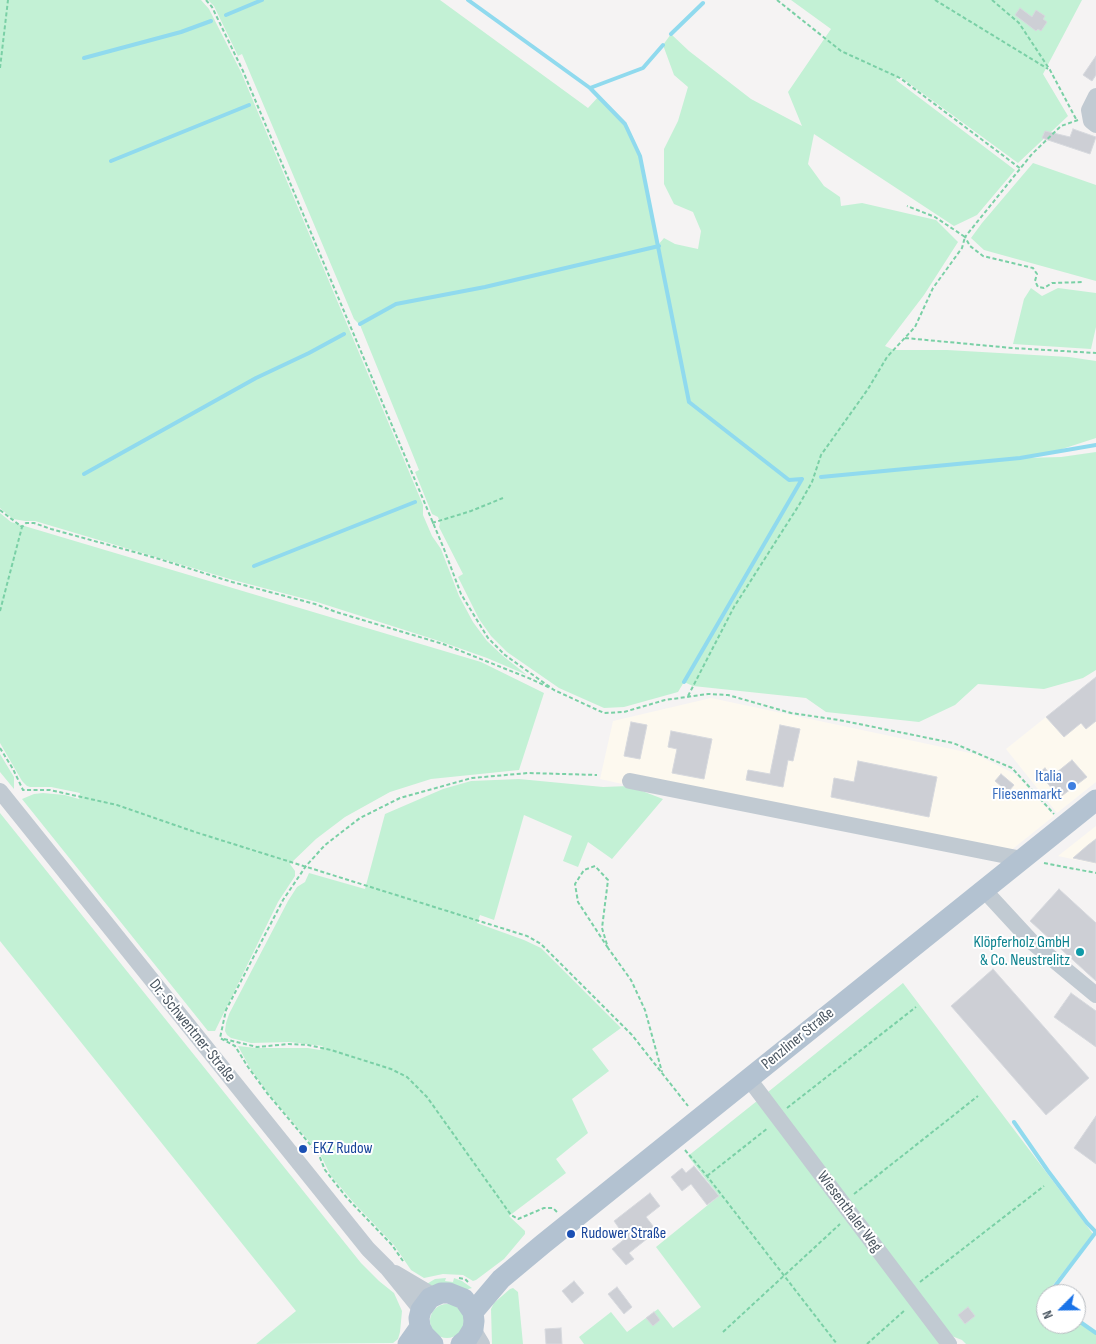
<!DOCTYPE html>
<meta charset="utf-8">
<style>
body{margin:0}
#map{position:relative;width:1096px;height:1344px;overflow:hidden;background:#f5f3f3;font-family:"Sofia Sans Condensed",sans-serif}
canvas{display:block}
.north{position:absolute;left:1036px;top:1284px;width:50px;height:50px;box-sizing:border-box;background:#fff;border:1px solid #b7bbc0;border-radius:50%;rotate:247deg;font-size:14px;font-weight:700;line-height:20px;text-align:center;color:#4a5661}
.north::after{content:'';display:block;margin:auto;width:18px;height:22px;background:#1a73e8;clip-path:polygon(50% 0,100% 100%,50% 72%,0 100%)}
</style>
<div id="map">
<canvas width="1096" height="1344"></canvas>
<div class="north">N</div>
</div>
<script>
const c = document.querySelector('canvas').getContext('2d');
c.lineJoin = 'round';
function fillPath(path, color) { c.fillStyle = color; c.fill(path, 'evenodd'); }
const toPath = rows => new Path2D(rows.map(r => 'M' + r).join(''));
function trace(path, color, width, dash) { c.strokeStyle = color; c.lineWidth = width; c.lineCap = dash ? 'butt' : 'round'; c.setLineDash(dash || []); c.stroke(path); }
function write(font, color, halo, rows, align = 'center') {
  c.font = font + ' "Sofia Sans Condensed",sans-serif'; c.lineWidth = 4; c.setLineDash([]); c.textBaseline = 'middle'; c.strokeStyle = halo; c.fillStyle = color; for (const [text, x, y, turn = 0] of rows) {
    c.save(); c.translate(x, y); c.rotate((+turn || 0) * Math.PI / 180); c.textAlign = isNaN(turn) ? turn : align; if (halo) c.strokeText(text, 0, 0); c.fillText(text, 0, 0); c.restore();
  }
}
fillPath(toPath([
 [1096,677,1096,782,1057,813,1006,749],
 [711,698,975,754,1015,774,1054,816,1010,851,658,792,600,779,613,721],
 [1096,826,1096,864,1058,856]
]), '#fdf9ef');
fillPath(toPath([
 [0,0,201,0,209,9,241,72,423,505,423,515,432,536,441,549,459,596,473,622,487,641,503,656,527,675,487,658,439,641,317,602,233,580,35,521,25,521,13,519,0,508],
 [208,0,440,0,588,108,599,96,625,124,640,156,658,245,664,238,675,244,698,249,701,231,693,212,674,204,664,184,664,149,678,121,688,87,674,75,663,45,671,34,689,51,751,99,802,126,788,92,831,29,791,0,1082,0,1043,74,1068,116,1018,163,899,76,896,80,1015,170,977,215,954,226,814,134,808,164,824,186,840,197,841,206,862,203,936,220,958,242,924,295,885,346,894,350,947,350,1069,357,1096,361,1096,438,1050,453,1024,458,1061,457,1096,452,1096,670,1083,678,1044,689,978,684,955,705,919,722,826,712,806,698,693,686,684,682,678,692,624,707,604,708,559,688,507,652,491,636,479,619,458,577,463,574,439,527,440,523,438,517,432,514,415,472,419,470,360,325,354,319,242,54,238,56,214,6],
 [1033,163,1096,185,1096,281,984,250,971,238,982,223],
 [1031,288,1042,296,1058,288,1096,293,1096,327,1091,349,1013,344,1024,299],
 [0,513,11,522,481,662,544,693,519,770,431,779,390,792,345,817,316,839,290,864,295,871,295,876,278,902,215,1031,208,1031,22,799,34,794,43,793,65,795,79,799,80,793,51,787,30,787,27,786,22,781,0,743],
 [0,754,14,777,14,789,0,772],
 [519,779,603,787,629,786,663,799,612,859,588,842,578,867,563,861,572,836,524,815,494,920,480,915,477,923,524,940,541,948,621,1028,592,1049,609,1071,572,1099,588,1133,556,1159,566,1173,509,1216,525,1231,525,1234,504,1259,476,1280,473,1281,463,1275,443,1274,424,1278,411,1270,394,1245,354,1203,331,1176,320,1154,268,1093,250,1068,238,1046,256,1048,308,1048,320,1050,323,1046,289,1042,251,1043,231,1038,227,1035,225,1031,226,1023,229,1014,288,901,297,887,305,882,309,873,365,889,385,814,443,789,471,781],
 [0,813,361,1263,379,1281,394,1293,402,1311,400,1332,398,1339,393,1343,256,1344,296,1311,0,941],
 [903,983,1093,1234,1046,1294,1046,1324,1076,1324,1076,1320,1096,1334,1096,1344,966,1344,962,1340,949,1335,768,1092],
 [757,1101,943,1344,584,1344,579,1337,611,1312,627,1332,658,1309,673,1328,701,1307,656,1247,719,1196,688,1156],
 [446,1278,445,1281,453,1282,454,1278,462,1281,472,1288,465,1290,425,1285,435,1279],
 [513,1288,518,1292,523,1344,492,1344,491,1309,494,1303,510,1289],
 '430 1321a17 17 0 1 1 34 0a17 17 0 1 1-34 0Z'
]), '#c3f1d5');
trace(toPath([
 [468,0,590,88,625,124,640,156,689,402,789,480,802,479],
 [226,15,262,0],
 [671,34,703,3],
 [84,58,181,32,211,21],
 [590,88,643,68,663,45],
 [111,161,249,105],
 [360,324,396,304,485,287,659,246],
 [84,474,256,378,309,353,344,334],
 [821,477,1020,458,1096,445],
 [254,566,415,502],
 [684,682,802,479],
 [1014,1122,1048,1171,1087,1223,1096,1232],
 [1049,1294,1096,1232],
 [1076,1319,1096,1333]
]), '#90daee', 4);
const building = toPath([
 [1020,8,1032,17,1036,10,1045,16,1043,19,1047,22,1041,31,1038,29,1036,31,1015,15,1020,8],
 [1096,56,1096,75,1092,81,1083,75,1096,56],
 [1073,129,1096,137,1090,154,1042,138,1045,131,1070,137,1073,129],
 [1096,677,1096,721,1086,729,1081,723,1064,737,1046,717,1096,677],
 [631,722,647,725,640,759,624,756,631,722],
 [780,725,800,729,793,761,788,760,783,787,746,780,748,770,770,774,780,725],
 [671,731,712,739,704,779,672,773,677,749,668,747,671,731],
 [1072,760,1087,777,1059,798,1046,781,1072,760],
 [858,761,937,777,929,817,831,797,834,778,854,782,858,761],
 [1045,768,1051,776,1042,783,1036,775,1045,768],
 [1001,774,1014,785,1008,792,995,781,1001,774],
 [1096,839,1096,863,1073,858,1088,845,1096,839],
 [1059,889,1096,923,1096,981,1030,921,1059,889],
 [993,969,1089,1078,1046,1115,951,1006,993,969],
 [1071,993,1096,1011,1096,1047,1054,1017,1071,993],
 [1096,1116,1096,1164,1074,1148,1096,1116],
 [694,1166,719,1196,707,1205,691,1184,682,1191,671,1177,682,1168,686,1173,694,1166],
 [650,1193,660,1206,646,1217,657,1231,629,1253,634,1259,626,1265,612,1249,626,1238,614,1221,650,1193],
 [574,1281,584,1293,572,1303,562,1291,574,1281],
 [617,1287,632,1307,624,1314,608,1294,617,1287],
 [968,1307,975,1316,965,1324,958,1315,968,1307],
 [654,1312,660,1320,653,1326,646,1318,654,1312],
 [561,1328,562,1344,546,1344,545,1329,561,1328]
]);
fillPath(building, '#cdcfd5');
trace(building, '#d7d9de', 1);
trace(toPath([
 [206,0,212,7,243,71,444,549,461,594,488,638,505,655,554,690,604,713,624,712,665,700,708,694,728,695,791,713,839,720,953,743,1012,768,1054,814],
 [777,0,841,51,900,78,1021,169],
 [935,0,1048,69],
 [992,0,1019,23,1050,70,1076,119],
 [0,68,8,0],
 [1078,120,1061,126,1032,154,965,237,970,246,983,256,1033,268,1037,274,1035,281,1038,287,1044,288,1052,283,1083,282],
 [905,338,1012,348,1096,353],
 [0,510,22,527,26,523,34,523,51,529,156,558,232,582,315,604,336,612,443,644,531,679,550,688],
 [432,523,471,511,503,498],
 [0,611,22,527],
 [688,696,734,607,799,505,812,482,821,455,868,389,887,357,915,327,933,288,962,248,965,237,935,217,907,206],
 [0,748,13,769,23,790,50,790,117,805,195,832,527,936,541,944,632,1035,688,1106],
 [1044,863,1096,873],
 [608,948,578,902,575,884,584,870,595,866,608,880,602,928,608,948,631,980,645,1010,662,1072],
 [224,1039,257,1047,289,1044,308,1045,331,1050,391,1069,407,1077,427,1097,511,1215,518,1219,544,1208,553,1208,557,1212],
 [787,1108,916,1007],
 [685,1150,707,1176,837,1344],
 [707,1176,768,1128],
 [854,1194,978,1096],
 [403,1261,392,1245,347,1198,325,1170,319,1155,267,1093,248,1067,235,1046,220,1038,226,1010,283,900,306,866,325,845,360,818,400,798,472,778,528,773,597,775],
 [459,1278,465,1279,468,1282],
 [920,1282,1044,1186],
 [723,1332,840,1224],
 [867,1344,905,1310]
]), '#7ad0a6', 2, [4, 2.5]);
trace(toPath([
 [1096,96,1089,110,1091,121,1096,125],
 [630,781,1022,859],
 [0,791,368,1249,387,1268,421,1310],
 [984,890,1032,942,1096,995],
 [749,1079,949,1344],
 [395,1273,434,1296],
 [473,1329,482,1344]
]), '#c1cad2', 16);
trace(toPath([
 [473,1312,501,1279,543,1244,1096,800],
 [408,1344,420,1327],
 [433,1344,424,1335,420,1327,419,1318,421,1310,430,1298,441,1293,449,1293,464,1299,473,1312,474,1321,473,1329,467,1339,461,1344]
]), '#b3c2d1', 21);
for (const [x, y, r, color] of [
 [1072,786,5,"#3f7fe0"],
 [1080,952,5,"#0f9aa8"],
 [303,1149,5,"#1a4fb4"],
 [571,1234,5,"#1a4fb4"]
]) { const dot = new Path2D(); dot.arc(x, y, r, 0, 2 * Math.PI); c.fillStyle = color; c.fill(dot); trace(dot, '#fff', 2); }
write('16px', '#366cbe', '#fff', [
 ["Italia",1062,777],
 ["Fliesenmarkt",1062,795]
], 'right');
write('16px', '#0d838f', '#fff', [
 ["Klöpferholz GmbH",1070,943],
 ["& Co. Neustrelitz",1070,961]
], 'right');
write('16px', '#4a5661', '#fff', [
 ["Dr.-Schwentner-Straße",192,1031,51],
 ["Penzliner Straße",798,1039,-39],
 ["Wiesenthaler Weg",849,1212,53]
]);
write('16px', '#164399', '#fff', [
 ["EKZ Rudow",313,1149],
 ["Rudower Straße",581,1234]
], 'left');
</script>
